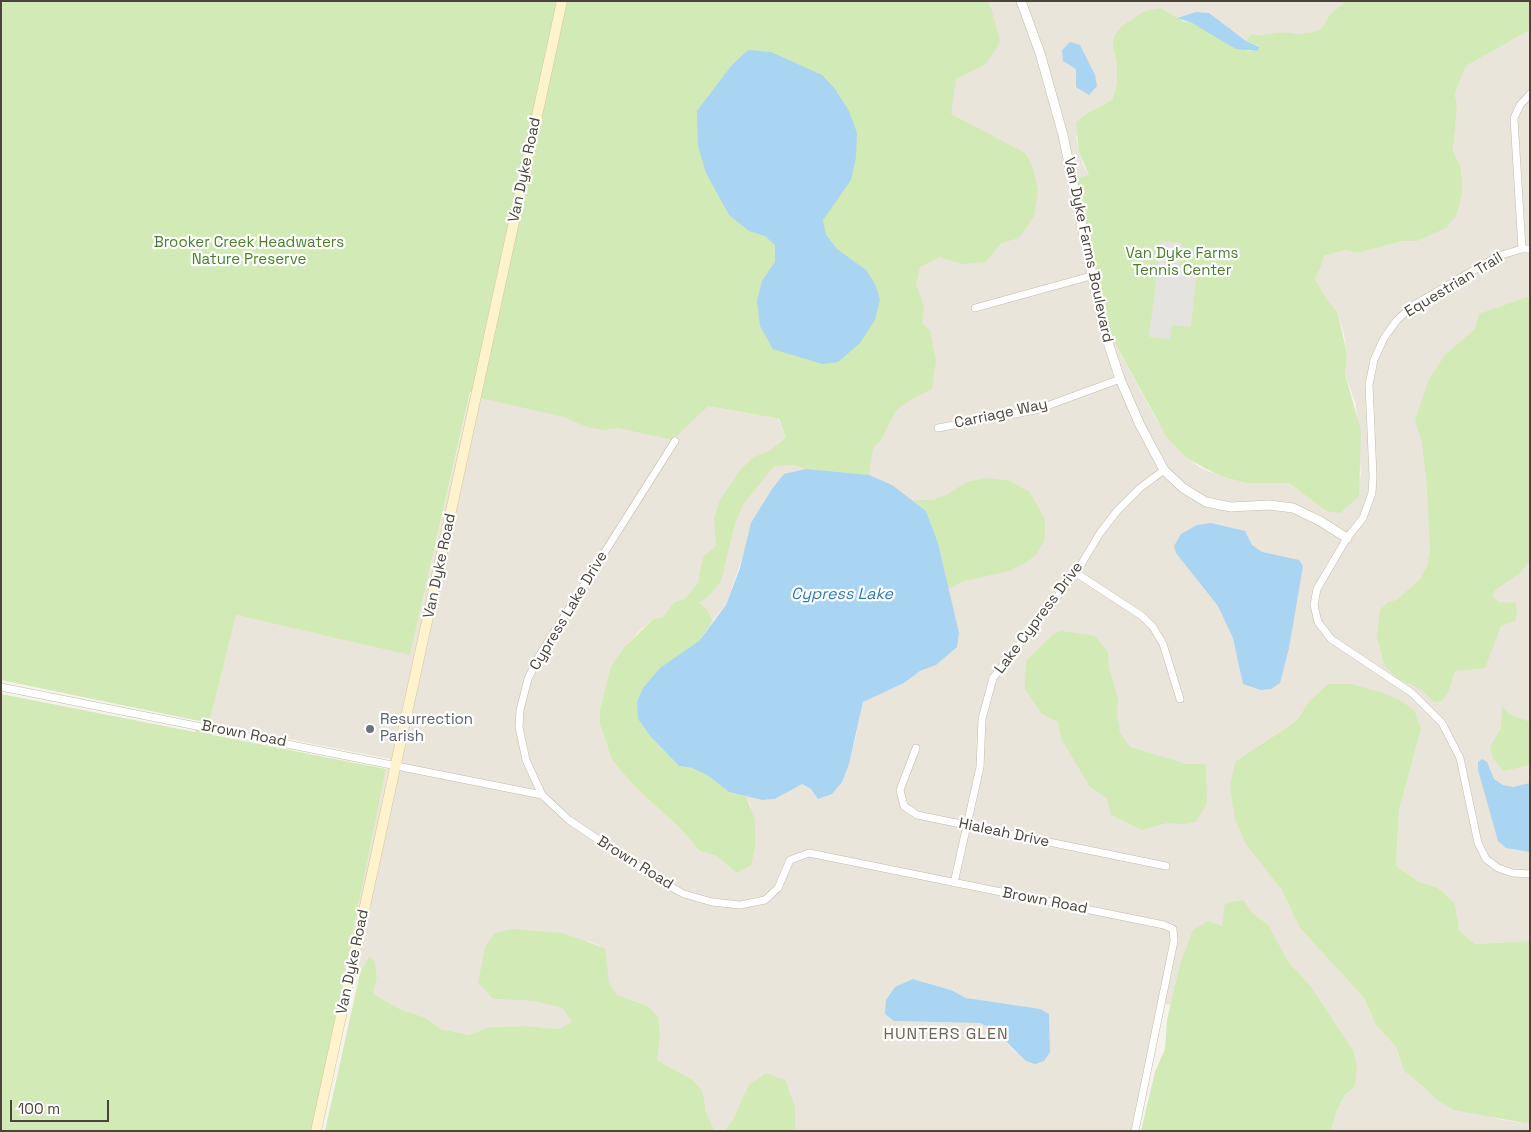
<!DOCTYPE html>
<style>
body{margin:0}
#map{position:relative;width:1531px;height:1132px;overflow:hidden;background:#f6f3ec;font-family:"Space Grotesk",sans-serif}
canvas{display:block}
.frame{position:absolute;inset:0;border:2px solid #4b4439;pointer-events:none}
.scale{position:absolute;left:10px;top:1100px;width:99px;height:22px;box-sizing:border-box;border:2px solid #4b4439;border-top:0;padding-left:6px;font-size:15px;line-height:18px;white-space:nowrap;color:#4b4439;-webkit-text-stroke:4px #fff;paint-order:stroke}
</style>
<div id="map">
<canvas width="1531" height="1132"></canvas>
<div class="frame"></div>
<div class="scale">100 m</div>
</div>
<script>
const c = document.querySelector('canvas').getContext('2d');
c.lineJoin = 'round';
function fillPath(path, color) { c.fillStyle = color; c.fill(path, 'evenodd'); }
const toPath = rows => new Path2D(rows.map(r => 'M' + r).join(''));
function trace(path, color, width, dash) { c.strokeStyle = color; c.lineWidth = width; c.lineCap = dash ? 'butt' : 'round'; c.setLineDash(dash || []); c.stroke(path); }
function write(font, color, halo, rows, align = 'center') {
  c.font = font + ' "Space Grotesk",sans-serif'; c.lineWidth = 4.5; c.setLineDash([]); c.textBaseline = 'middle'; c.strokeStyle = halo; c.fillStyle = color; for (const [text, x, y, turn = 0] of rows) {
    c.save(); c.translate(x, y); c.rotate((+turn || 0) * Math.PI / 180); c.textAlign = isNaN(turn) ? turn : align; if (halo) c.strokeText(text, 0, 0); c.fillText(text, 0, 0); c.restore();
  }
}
fillPath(toPath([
 [739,1,1347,1,1330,14,1322,28,1314,32,1297,34,1286,32,1260,35,1251,34,1246,41,1209,13,1196,12,1177,18,1161,8,1133,19,1123,25,1113,47,1117,63,1117,83,1112,100,1084,115,1076,138,1083,165,1089,175,1076,178,1104,323,1157,421,1188,459,1201,468,1220,476,1246,483,1289,483,1326,511,1361,476,1356,405,1345,374,1347,353,1344,334,1337,311,1328,301,1315,279,1321,267,1324,256,1346,250,1357,253,1403,241,1417,241,1460,165,1453,151,1457,108,1455,93,1466,66,1530,30,1530,298,1528,297,1530,941,1475,944,1459,930,1455,903,1438,888,1418,881,1396,866,1399,810,1421,729,1308,703,1296,721,1260,745,1264,866,1281,889,1300,928,1364,998,1376,1025,1396,1047,1404,1071,1418,1082,1437,1100,1499,1119,1520,1123,1530,1121,1530,1131,1331,1131,1337,1110,1345,1095,1355,1086,1353,1050,1312,988,1187,1008,1159,1003,1131,1131,795,1131,748,1086,733,1119,724,1131,715,1131,706,1112,703,1092,693,1080,657,1060,660,1036,648,1006,617,995,608,983,605,948,588,941,494,999,533,1001,562,1008,572,1022,558,1029,526,1026,489,1027,469,1035,441,1029,426,1018,400,1009,372,994,377,977,375,962,369,958,360,973,346,962,386,769,390,759,209,723,236,615,410,654,470,395,708,406,778,419,793,456],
 [745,550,936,665,920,671,904,683,863,702,855,741,842,782,811,789,802,784,775,799,762,800,746,796,751,806,737,873,716,856,700,851,679,827,636,788,612,760,600,724,600,710,611,666,639,631,652,620,664,616,674,602,707,609,713,620,726,605],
 [913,979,951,990,966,998,1049,1014,1050,1052,1016,1053,994,1030,980,1023,894,1021]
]), '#eae5da');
fillPath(toPath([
 [1,1,558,1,488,316,473,393,470,392,410,655,236,615,209,723,1,680],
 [567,1,988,1,992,11,1000,42,986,64,956,79,951,114,1025,153,1033,168,1038,190,1034,216,1019,238,1001,243,986,262,962,264,940,257,920,267,916,284,924,306,922,323,930,331,936,361,932,389,912,399,896,410,880,442,873,448,869,475,806,469,795,465,774,466,744,503,735,523,721,581,709,596,699,603,707,609,713,621,699,641,682,655,638,719,650,736,679,766,692,768,707,775,729,792,746,796,755,820,755,848,751,865,737,873,716,856,700,851,679,827,636,788,612,760,600,724,600,710,611,666,624,648,652,620,664,616,674,602,685,599,698,583,703,557,716,546,714,519,720,500,740,470,754,457,769,451,786,438,779,419,708,406,673,440,618,428,603,430,587,427,564,417,480,398],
 [1347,1,1530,1,1530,30,1466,66,1455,93,1457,108,1453,151,1460,165,1462,181,1462,194,1456,216,1446,228,1417,241,1403,241,1357,253,1346,250,1324,256,1321,267,1315,279,1328,301,1337,311,1347,353,1345,374,1361,431,1359,496,1340,513,1326,511,1289,483,1246,483,1220,476,1188,459,1166,436,1104,323,1075,178,1089,175,1079,152,1076,123,1084,115,1112,100,1117,83,1117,63,1113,47,1114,36,1123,25,1145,11,1161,8,1183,21,1192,23,1248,51,1257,51,1260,46,1246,41,1251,34,1260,35,1286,32,1297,34,1314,32,1322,28,1330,14],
 [1527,297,1530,298,1530,560,1520,573,1495,590,1493,597,1499,602,1516,603,1517,613,1515,621,1501,626,1485,668,1455,671,1448,692,1442,701,1434,702,1421,689,1400,680,1385,667,1377,637,1380,610,1388,602,1397,600,1420,579,1427,566,1430,551,1427,488,1422,441,1415,421,1429,379,1445,355,1475,329,1479,314],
 [987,478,1010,481,1030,492,1045,520,1045,539,1036,555,1024,564,1009,571,964,581,949,589,938,543,926,511,913,500,933,500,949,494,966,482],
 [1062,631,1095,636,1108,652,1109,668,1118,698,1117,715,1120,733,1130,747,1186,764,1206,764,1207,803,1196,822,1185,824,1167,823,1142,830,1111,815,1107,798,1090,787,1062,740,1058,722,1042,714,1025,689,1026,661,1053,634],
 [1328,684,1351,684,1381,692,1400,700,1414,710,1421,729,1399,810,1396,866,1418,881,1438,888,1455,903,1459,930,1475,944,1530,941,1530,1122,1524,1123,1454,1110,1437,1100,1418,1082,1404,1071,1396,1047,1376,1025,1364,998,1300,928,1281,889,1246,844,1235,820,1230,786,1235,762,1296,721,1308,703],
 [1,694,195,732,196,728,208,731,213,735,386,769,312,1131,1,1131],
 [1502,706,1509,714,1530,722,1530,765,1504,771,1493,758,1490,747,1501,728],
 [1243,900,1253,914,1268,925,1289,963,1312,988,1353,1050,1357,1067,1355,1086,1345,1095,1337,1110,1331,1131,1141,1131,1155,1072,1165,1049,1167,1020,1181,961,1193,930,1208,921,1222,926,1225,903],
 [512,929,562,933,605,948,609,983,617,995,648,1006,658,1017,660,1036,657,1060,693,1080,703,1092,706,1112,715,1131,325,1131,360,973,369,957,375,962,377,977,373,994,400,1009,426,1018,441,1029,469,1035,489,1027,526,1026,558,1029,572,1022,562,1008,533,1001,493,999,478,983,485,947,495,933],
 [766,1073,785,1080,795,1107,795,1131,724,1131,733,1119,748,1086]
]), '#d2eab5');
fillPath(toPath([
 [1161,241,1182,243,1179,265,1197,267,1191,327,1172,325,1170,339,1149,337]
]), '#e5e3e0');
fillPath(toPath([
 [1196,12,1209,13,1246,41,1260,47,1257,51,1236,49,1192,23,1177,18],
 [1070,42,1080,45,1095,75,1097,86,1089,95,1076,87,1076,69,1063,61,1062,50],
 [748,50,771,52,822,75,835,89,849,111,857,133,856,157,851,180,823,220,826,235,837,249,866,270,875,284,880,299,875,320,860,343,838,362,822,364,773,349,760,326,757,301,762,281,775,262,775,245,765,236,749,231,729,215,706,173,698,146,697,111,732,65],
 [806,469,869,475,892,485,926,511,938,543,959,633,957,647,936,665,920,671,904,683,863,702,849,764,842,782,832,794,818,799,811,789,802,784,775,799,762,800,729,792,707,775,692,768,679,766,650,736,638,719,637,702,643,688,660,668,699,641,726,605,740,568,751,523,772,489,784,474],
 [1211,523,1245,531,1252,545,1262,552,1299,560,1303,566,1289,648,1280,683,1271,689,1261,690,1243,684,1233,638,1218,606,1176,553,1174,546,1181,534,1197,525],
 [1482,759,1487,762,1494,779,1503,785,1513,787,1530,783,1530,852,1506,848,1498,841,1478,770,1478,762],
 [913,979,951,990,966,998,1040,1009,1049,1014,1050,1052,1044,1061,1035,1064,1026,1061,994,1030,980,1023,894,1021,885,1014,886,1000,895,987]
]), '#a9d4f2');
const minor = toPath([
 [1522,249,1514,118,1520,105,1530,94],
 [1530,249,1522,249,1498,256,1414,305,1397,320,1384,338,1374,360,1369,385,1373,476,1372,493,1363,518,1347,538,1317,589,1314,605,1318,622,1331,639,1412,693,1442,723,1460,758,1478,843,1486,859,1498,868,1513,873,1530,874],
 [975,308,1091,276],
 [938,428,1036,410,1120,379],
 [1076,573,1142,616,1153,627,1163,644,1180,699],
 [1,687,542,795,569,820,658,880,684,894,712,902,740,905,765,900,778,888,790,860,809,853,1164,925,1173,929,1174,941,1135,1131],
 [916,748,900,790,904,806,917,815,1166,866],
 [542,795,526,760,519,727,520,710,528,679,539,656,675,441],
 [954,883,980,767,982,719,993,678,1076,573,1100,533,1117,511,1140,488,1164,470]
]);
const tertiary = toPath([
 [1021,1,1040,53,1063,135,1103,327,1120,379,1140,425,1164,470,1183,488,1206,502,1231,507,1269,505,1293,508,1320,521,1347,538]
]);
const secondary = toPath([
 [316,1131,562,1]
]);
trace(minor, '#c2bbae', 8);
trace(tertiary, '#c2bbae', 10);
trace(secondary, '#d6c79b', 11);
trace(minor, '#fff', 7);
trace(tertiary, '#fff', 9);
trace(secondary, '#fff3cd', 10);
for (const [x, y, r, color] of [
 [370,729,5,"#6b7280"]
]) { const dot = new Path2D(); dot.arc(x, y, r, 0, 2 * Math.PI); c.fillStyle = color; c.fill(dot); trace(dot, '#fff', 2); }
write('15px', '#4b4439', '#fff', [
 ["Van Dyke Road",525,170,-78],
 ["Van Dyke Farms Boulevard",1088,250,78],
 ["Equestrian Trail",1454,285,-31],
 ["Carriage Way",1001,414,-12],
 ["Van Dyke Road",440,566,-78],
 ["Cypress Lake Drive",569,611,-59],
 ["Lake Cypress Drive",1039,618,-53],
 ["Brown Road",244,734,11],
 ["Hialeah Drive",1004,833,12],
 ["Brown Road",635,863,32],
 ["Brown Road",1045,901,11],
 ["Van Dyke Road",353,962,-78]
]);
write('15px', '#4a7f2a', '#fff', [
 ["Brooker Creek Headwaters",249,243],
 ["Nature Preserve",249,260],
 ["Van Dyke Farms",1182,254],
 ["Tennis Center",1182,271]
]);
write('15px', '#5b616d', '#fff', [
 ["Resurrection",380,720],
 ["Parish",380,737]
], 'left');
write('italic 16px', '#2e7ab2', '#fff', [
 ["Cypress Lake",842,595]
]);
c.letterSpacing = '1px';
write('16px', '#6e6250', '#fff', [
 ["HUNTERS GLEN",946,1035]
]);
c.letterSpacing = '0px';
</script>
